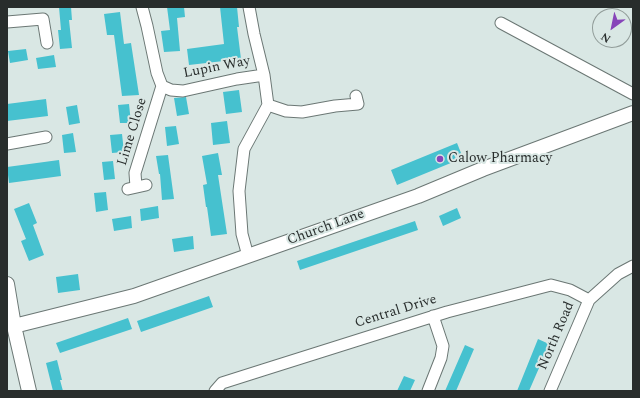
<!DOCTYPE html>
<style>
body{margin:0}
#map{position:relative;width:640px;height:398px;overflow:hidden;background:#d9e7e4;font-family:Spectral,serif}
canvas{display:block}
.frame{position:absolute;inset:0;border:8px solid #282d2c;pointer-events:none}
.north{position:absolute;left:592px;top:8px;width:40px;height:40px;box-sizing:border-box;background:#d9e7e4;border:1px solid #929d9a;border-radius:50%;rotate:213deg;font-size:11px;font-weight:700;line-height:16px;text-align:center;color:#282d2c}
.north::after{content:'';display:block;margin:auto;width:14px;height:18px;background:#8745b9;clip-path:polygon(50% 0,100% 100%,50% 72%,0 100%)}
</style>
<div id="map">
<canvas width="640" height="398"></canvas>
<div class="frame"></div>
<div class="north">N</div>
</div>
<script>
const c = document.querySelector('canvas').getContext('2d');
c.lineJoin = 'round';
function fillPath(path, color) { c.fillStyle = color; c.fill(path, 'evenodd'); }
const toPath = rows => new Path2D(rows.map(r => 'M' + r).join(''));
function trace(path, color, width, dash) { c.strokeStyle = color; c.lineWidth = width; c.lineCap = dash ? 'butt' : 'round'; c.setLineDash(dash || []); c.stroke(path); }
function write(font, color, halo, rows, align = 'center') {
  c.font = font + ' Spectral,serif'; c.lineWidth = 4; c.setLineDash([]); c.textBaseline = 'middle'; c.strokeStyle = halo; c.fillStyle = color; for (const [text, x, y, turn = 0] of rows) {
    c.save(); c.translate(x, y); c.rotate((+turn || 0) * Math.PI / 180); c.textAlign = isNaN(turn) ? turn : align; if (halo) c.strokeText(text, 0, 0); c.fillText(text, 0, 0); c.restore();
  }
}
fillPath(toPath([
 [59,7,71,7,72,20,69,20,72,48,60,49,58,30,61,30],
 [167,7,184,7,185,17,177,18,180,51,164,52,161,31,170,30],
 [220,7,237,7,239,27,237,27,241,59,189,65,187,49,224,44],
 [120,12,124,44,131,43,139,95,122,96,114,35,107,35,104,14],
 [26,49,28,60,10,63,8,51],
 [54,55,56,67,38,69,36,58],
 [239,90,242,112,226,114,223,92],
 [186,97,189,114,177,116,174,98],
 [46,99,48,116,7,121,7,104],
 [129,104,131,123,120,123,118,105],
 [77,105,80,123,69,125,66,107],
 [227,121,230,143,213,145,211,123],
 [176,126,179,144,167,146,165,127],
 [73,133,76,152,64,153,62,135],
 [122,134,124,152,112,153,110,135],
 [457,143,463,158,397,185,391,170],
 [218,153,222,175,218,175,227,234,211,236,207,207,206,207,203,185,207,184,202,156],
 [168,155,174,199,162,200,160,174,159,174,156,156],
 [59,160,61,176,9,183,7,167],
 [113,161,115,179,104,180,102,162],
 [106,192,108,210,96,212,94,193],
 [29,203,37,223,33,225,44,255,29,261,21,241,26,239,14,209],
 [158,206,159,218,141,221,140,209],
 [457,208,461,218,443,226,439,216],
 [131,216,132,228,114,231,112,219],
 [415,221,418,230,300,270,297,261],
 [193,236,194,249,174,252,172,239],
 [78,274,80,290,58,293,56,277],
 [209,296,213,307,141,332,137,321],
 [128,318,132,329,60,353,56,343],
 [538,339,549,344,539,368,529,391,517,391],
 [465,345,474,349,456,391,445,391],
 [57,360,62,380,60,380,63,391,53,391,46,363],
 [404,376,415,380,410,391,397,391]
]), '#46c1cf');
const minor = toPath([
 [142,7,147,26,157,73,162,86,171,90,183,91,237,79,264,75],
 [7,22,43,19,47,43],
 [501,23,633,94],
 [268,105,286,111,302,112,335,106,358,104,356,96],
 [7,144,46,137],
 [136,187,135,173,162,86],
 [128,189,146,185],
 [248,256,242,234,239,191,244,149,268,105,264,75,254,34,249,7],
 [215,391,222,383,263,370,447,312,551,285,570,290,589,300],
 [428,391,441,358,443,346,433,316],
 [550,391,589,300,618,274,633,266]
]);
const tertiary = toPath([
 [7,284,14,326,29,391],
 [14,326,134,296,418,196,483,169,633,113]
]);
trace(minor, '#6b7774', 13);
trace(tertiary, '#6b7774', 16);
trace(minor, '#fff', 11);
trace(tertiary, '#fff', 14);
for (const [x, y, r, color] of [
 [440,159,4,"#8745b9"]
]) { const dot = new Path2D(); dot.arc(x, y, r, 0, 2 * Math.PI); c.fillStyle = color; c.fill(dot); trace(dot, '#d9e7e4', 1.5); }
write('14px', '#282d2c', '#d9e7e4', [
 ["Lupin Way",217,68,-11],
 ["Lime Close",133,132,-73],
 ["Church Lane",326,228,-20],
 ["Central Drive",396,312,-17],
 ["North Road",557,336,-67]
]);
write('14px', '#282d2c', '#d9e7e4', [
 ["Calow Pharmacy",448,159]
], 'left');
</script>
